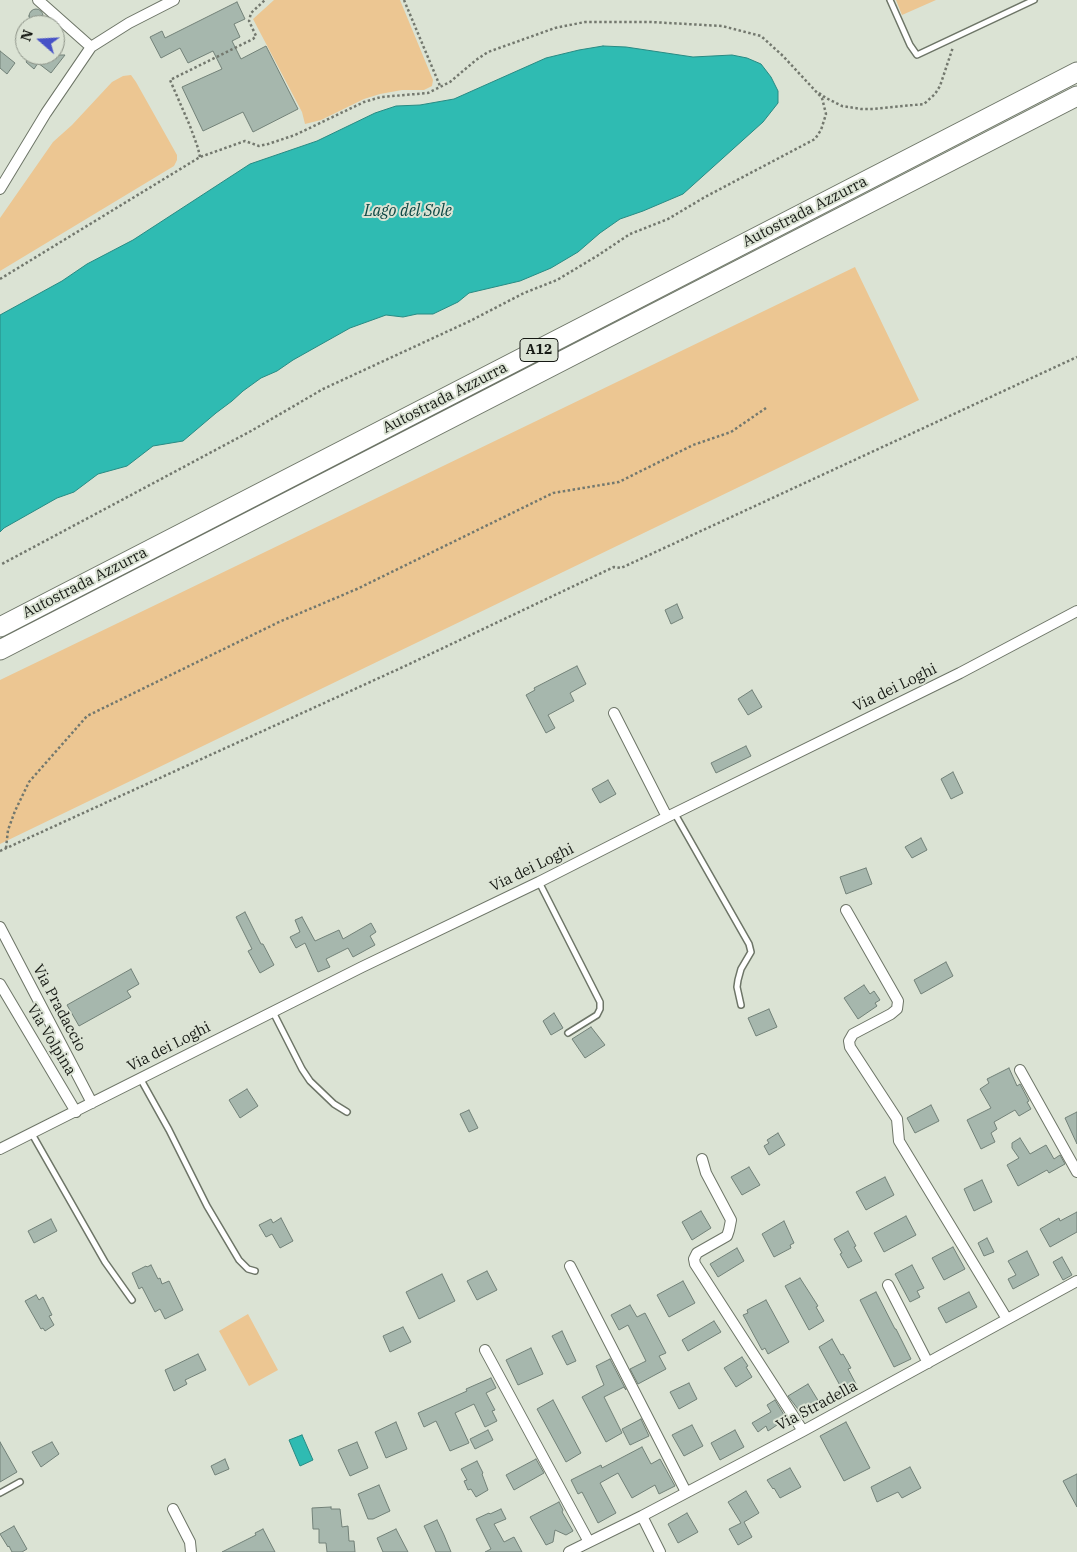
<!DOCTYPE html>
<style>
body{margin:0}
#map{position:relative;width:1077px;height:1552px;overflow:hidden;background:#dbe3d4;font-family:"IBM Plex Serif",serif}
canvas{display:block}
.north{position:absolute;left:15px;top:15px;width:50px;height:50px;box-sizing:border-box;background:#dbe3d4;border:1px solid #8c9287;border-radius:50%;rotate:289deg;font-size:14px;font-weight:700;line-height:20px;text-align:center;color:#161914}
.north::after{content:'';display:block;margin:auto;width:18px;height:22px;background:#4752c7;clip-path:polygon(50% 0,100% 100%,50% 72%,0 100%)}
</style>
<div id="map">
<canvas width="1077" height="1552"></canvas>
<div class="north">N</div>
</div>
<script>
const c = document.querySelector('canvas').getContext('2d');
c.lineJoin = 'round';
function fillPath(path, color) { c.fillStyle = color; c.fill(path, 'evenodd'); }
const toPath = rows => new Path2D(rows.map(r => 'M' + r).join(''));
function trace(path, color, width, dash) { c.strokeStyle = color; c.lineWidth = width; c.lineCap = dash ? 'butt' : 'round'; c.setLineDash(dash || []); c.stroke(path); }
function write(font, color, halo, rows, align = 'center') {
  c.font = font + ' "IBM Plex Serif",serif'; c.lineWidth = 4; c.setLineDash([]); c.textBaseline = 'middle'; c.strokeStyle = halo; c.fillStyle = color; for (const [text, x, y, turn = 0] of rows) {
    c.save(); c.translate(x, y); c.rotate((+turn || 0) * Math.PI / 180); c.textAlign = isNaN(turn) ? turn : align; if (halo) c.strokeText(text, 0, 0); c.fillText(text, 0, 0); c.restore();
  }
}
fillPath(toPath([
 [274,0,400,0,433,80,432,86,424,90,402,90,380,94,364,99,321,120,305,124,302,112,253,19],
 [896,0,936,0,902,15],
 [131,75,136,82,177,155,177,160,174,166,0,271,0,218,53,142,72,125,112,82,123,76],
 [855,267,919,400,0,844,0,680],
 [248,1314,278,1370,249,1386,219,1331]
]), '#ecc692');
const water = toPath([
 [603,46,626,47,693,57,732,55,747,58,761,64,771,77,778,91,778,103,763,122,683,194,643,211,620,219,600,233,578,252,551,268,520,281,469,293,458,302,433,314,417,314,403,317,386,315,350,328,293,360,277,371,261,378,243,391,232,401,216,413,183,441,153,446,127,466,98,474,74,492,57,498,4,528,0,532,0,315,62,281,87,264,133,240,250,164,317,141,375,113,396,106,420,105,454,99,546,58,579,50,603,46],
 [302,1435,313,1460,300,1466,289,1440,302,1435]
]);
fillPath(water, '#2fbbb2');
trace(water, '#288a83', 1);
const building = toPath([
 [237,2,245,19,234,24,240,37,232,41,241,59,266,46,298,109,253,132,243,112,203,131,182,87,222,69,213,51,188,63,180,48,161,58,150,37,162,31,165,38,237,2],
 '29 16a7 7 0 1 1 14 0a7 7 0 1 1-14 0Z',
 [0,51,15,63,7,74,0,68,0,51],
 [29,55,65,55,51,73,38,63,34,69,26,62,30,56,29,55],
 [677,604,683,618,671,624,665,610,677,604],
 [577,666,586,684,570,693,574,701,548,715,555,728,546,733,526,695,535,690,534,688,577,666],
 [752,690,762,707,748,715,738,699,752,690],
 [746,746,751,756,716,773,711,763,746,746],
 [953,772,963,793,951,799,941,779,953,772],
 [608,780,616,794,600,803,592,789,608,780],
 [921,838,927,850,912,858,905,847,921,838],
 [866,868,872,884,846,894,840,877,866,868],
 [245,912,261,944,263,944,274,965,260,973,248,951,252,949,236,917,245,912],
 [302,917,315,941,339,930,343,939,371,923,376,932,370,936,375,945,353,957,348,948,326,959,330,967,318,972,305,943,296,948,290,937,300,932,295,920,302,917],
 [946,962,953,976,921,994,914,980,946,962],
 [131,969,139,984,127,991,131,997,79,1026,67,1005,131,969],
 [864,985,870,994,874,991,880,1000,875,1003,877,1006,858,1019,844,998,864,985],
 [769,1009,777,1027,756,1036,748,1018,769,1009],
 [554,1013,563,1028,551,1035,543,1021,554,1013],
 [591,1027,605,1045,585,1058,572,1039,591,1027],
 [1009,1068,1017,1086,1020,1084,1029,1101,1027,1102,1031,1109,1019,1116,1015,1110,994,1122,997,1129,991,1133,995,1142,981,1149,967,1120,991,1108,980,1089,989,1083,987,1079,1009,1068],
 [247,1089,258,1106,240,1118,229,1100,247,1089],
 [931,1105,939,1121,915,1133,907,1118,931,1105],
 [469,1110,478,1128,469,1132,460,1114,469,1110],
 [1077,1112,1077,1144,1065,1118,1077,1112],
 [778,1133,785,1145,769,1155,764,1146,769,1143,767,1140,778,1133],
 [1020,1138,1030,1154,1046,1145,1054,1159,1060,1155,1065,1164,1049,1173,1047,1170,1018,1186,1007,1165,1019,1158,1012,1148,1012,1143,1020,1138],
 [749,1167,760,1185,742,1195,731,1177,749,1167],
 [885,1177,894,1195,866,1210,856,1192,885,1177],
 [982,1180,992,1202,974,1211,964,1189,982,1180],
 [701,1211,711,1228,692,1240,682,1222,701,1211],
 [1077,1212,1077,1232,1050,1247,1040,1229,1059,1218,1060,1221,1077,1212],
 [906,1216,916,1235,884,1252,874,1233,906,1216],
 [281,1218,293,1241,280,1248,272,1234,266,1237,259,1225,271,1219,273,1223,281,1218],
 [51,1219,57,1231,34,1243,28,1231,51,1219],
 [784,1221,794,1243,790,1245,791,1248,774,1257,762,1234,784,1221],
 [848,1231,856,1246,854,1247,862,1261,848,1268,840,1254,842,1253,834,1239,848,1231],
 [987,1238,994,1252,984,1256,978,1243,987,1238],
 [953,1247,965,1269,944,1280,932,1258,953,1247],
 [737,1248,744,1261,718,1277,710,1264,737,1248],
 [1027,1251,1039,1275,1013,1289,1008,1279,1016,1275,1008,1261,1027,1251],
 [1062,1257,1072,1275,1063,1280,1053,1262,1062,1257],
 [151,1265,158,1279,160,1278,162,1284,169,1281,183,1310,165,1319,160,1309,155,1312,142,1287,139,1289,132,1273,146,1266,147,1267,151,1265],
 [912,1265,924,1288,917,1291,920,1297,910,1302,895,1274,912,1265],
 [487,1271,497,1290,477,1300,467,1281,487,1271],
 [442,1274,455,1301,419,1319,406,1292,442,1274],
 [800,1278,818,1306,816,1307,824,1321,809,1330,785,1286,800,1278],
 [683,1281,695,1303,669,1317,657,1295,683,1281],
 [876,1292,895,1329,896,1329,911,1359,894,1367,860,1300,876,1292],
 [969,1292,977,1307,946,1323,938,1308,969,1292],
 [36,1295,39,1300,43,1297,52,1315,49,1316,54,1325,45,1331,43,1328,41,1329,25,1301,36,1295],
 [766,1300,789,1342,768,1354,765,1348,762,1350,743,1315,748,1313,747,1310,766,1300],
 [630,1305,637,1317,645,1313,666,1353,659,1356,666,1369,638,1384,630,1369,646,1361,628,1325,619,1330,611,1315,630,1305],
 [714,1321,721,1332,688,1351,682,1340,714,1321],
 [403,1327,411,1342,390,1352,383,1336,403,1327],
 [562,1331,576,1361,567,1365,552,1336,562,1331],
 [832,1339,841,1355,843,1354,851,1368,848,1369,856,1384,843,1391,819,1347,832,1339],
 [531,1348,543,1374,518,1385,506,1360,531,1348],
 [198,1354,206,1370,185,1380,187,1384,174,1391,165,1370,198,1354],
 [742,1357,748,1366,746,1367,752,1377,736,1387,724,1368,742,1357],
 [610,1359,626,1390,624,1387,604,1397,622,1433,606,1442,582,1397,604,1385,596,1366,610,1359],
 [491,1378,496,1388,486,1393,495,1410,492,1411,497,1421,485,1427,474,1404,455,1413,469,1443,450,1451,436,1421,424,1427,418,1413,467,1391,466,1389,491,1378],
 [689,1383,697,1399,679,1409,670,1392,689,1383],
 [808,1384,819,1402,801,1413,788,1396,808,1384],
 [553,1400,581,1453,566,1462,537,1409,553,1400],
 [775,1400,784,1415,778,1419,780,1423,768,1431,766,1426,758,1432,752,1423,771,1412,767,1405,775,1400],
 [641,1419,649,1436,630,1445,622,1429,641,1419],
 [396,1422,407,1449,386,1458,375,1432,396,1422],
 [846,1422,870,1468,844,1481,820,1436,846,1422],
 [692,1425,703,1446,684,1456,672,1435,692,1425],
 [488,1430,493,1440,475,1449,470,1439,488,1430],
 [735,1430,744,1447,720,1460,711,1443,735,1430],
 [0,1442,17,1472,0,1482,0,1442],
 [52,1442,59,1454,41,1467,32,1452,52,1442],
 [357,1442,368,1468,350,1476,338,1450,357,1442],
 [642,1447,651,1464,660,1459,675,1486,659,1494,655,1485,632,1498,618,1473,600,1483,616,1513,598,1523,582,1492,578,1494,571,1480,601,1465,602,1468,642,1447],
 [225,1459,229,1469,215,1475,211,1466,225,1459],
 [536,1459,544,1473,514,1490,506,1475,536,1459],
 [477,1461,483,1473,482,1474,488,1490,476,1497,471,1489,468,1490,464,1481,467,1480,461,1469,477,1461],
 [910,1467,921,1488,902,1498,898,1492,877,1502,871,1487,910,1467],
 [790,1468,801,1487,780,1498,774,1488,773,1489,767,1480,790,1468],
 [1077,1474,1077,1507,1063,1481,1077,1474],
 [379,1485,390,1511,373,1519,368,1519,358,1494,379,1485],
 [746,1491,759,1513,744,1522,752,1537,738,1545,729,1529,741,1523,728,1502,746,1491],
 [559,1502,563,1510,562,1512,573,1531,566,1535,555,1530,553,1542,546,1545,530,1517,559,1502],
 [331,1507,331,1509,340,1509,342,1527,348,1526,349,1541,354,1541,355,1552,327,1552,326,1543,319,1543,319,1529,313,1529,312,1508,331,1507],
 [501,1509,506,1519,494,1524,504,1542,514,1537,522,1552,485,1552,491,1549,476,1519,489,1513,490,1514,501,1509],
 [687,1513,698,1532,678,1543,668,1524,687,1513],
 [437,1520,444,1535,451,1552,436,1552,426,1530,424,1526,437,1520],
 [14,1526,27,1549,22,1552,12,1552,9,1546,8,1547,0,1534,14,1526],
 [263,1529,275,1552,222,1552,256,1535,255,1533,263,1529],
 [396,1529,408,1552,383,1552,377,1538,396,1529]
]);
fillPath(building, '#a6b7ad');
trace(building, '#728178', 1);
const lane = toPath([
 [890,0,910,45,917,55,1034,0],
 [675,814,749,944,751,952,741,969,738,980,737,987,741,1005],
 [539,882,600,1002,600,1009,597,1015,568,1033],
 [273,1012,302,1069,310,1081,334,1104,347,1112],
 [140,1078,169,1130,207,1206,239,1260,248,1269,255,1271],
 [32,1134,105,1262,132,1300],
 [0,1493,20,1482]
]);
const street = toPath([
 [38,0,91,47],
 [0,189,46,113,91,47,129,23,174,0],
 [614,713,667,817],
 [846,910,898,1001,897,1009,891,1014,853,1034,849,1041,850,1047,897,1119,899,1141,1007,1319],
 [0,927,92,1103],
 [0,984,76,1112],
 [1020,1070,1077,1172],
 [0,1149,362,967,539,882,667,817,960,673,1077,611],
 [702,1159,706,1173,731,1220,729,1230,727,1236,697,1253,694,1259,695,1264,803,1431],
 [570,1266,686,1492],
 [888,1285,928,1363],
 [485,1350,589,1542],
 [173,1509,190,1542,191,1552],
 [642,1516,660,1552],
 [569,1552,642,1516,803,1431,1077,1281]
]);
const highway = toPath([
 [0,627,1077,72],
 [0,650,1077,96]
]);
trace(lane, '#6d7567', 8);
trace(street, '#6d7567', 12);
trace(highway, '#6d7567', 21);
trace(toPath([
 [404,0,440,86],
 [819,93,826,98,842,106,861,109,873,109,924,104,935,94,940,86,953,47],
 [200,157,198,148,190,126,170,80,253,39,256,36,249,21,251,13,265,0],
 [0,279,200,157,245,141,259,146,268,144,295,135,364,102,381,97,428,93,450,82,476,60,488,52,555,28,585,22,651,22,722,26,761,36,783,56,822,98,826,114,821,130,815,139,705,197,668,219,630,234,597,256,557,280,524,293,470,321,323,389,251,431,0,565],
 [6,848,8,830,15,811,29,782,87,716,279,622,357,589,553,493,619,482,693,445,731,432,766,408],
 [0,851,403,667,614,567,621,568,1077,357]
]), '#73786e', 2.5, [2.5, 2.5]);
trace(lane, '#fff', 5);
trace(street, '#fff', 10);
trace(highway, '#fff', 19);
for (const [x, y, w] of [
 [539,350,38]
]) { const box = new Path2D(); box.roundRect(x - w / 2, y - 11.5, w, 23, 4); c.fillStyle = '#dbe3d4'; c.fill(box); trace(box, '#161914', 1); }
write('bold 14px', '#161914', null, [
 ["A12",539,350]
]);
write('15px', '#161914', '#dbe3d4', [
 ["Autostrada Azzurra",805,212,-27],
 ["Autostrada Azzurra",445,398,-27],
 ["Autostrada Azzurra",85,583,-27],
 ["Via dei Loghi",895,688,-26],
 ["Via dei Loghi",532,868,-26],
 ["Via Pradaccio",59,1008,62],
 ["Via Volpina",51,1040,59],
 ["Via dei Loghi",169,1047,-27],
 ["Via Stradella",817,1406,-28]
]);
write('italic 16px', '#0c4744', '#dbe3d4', [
 ["Lago del Sole",408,211]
]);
</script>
